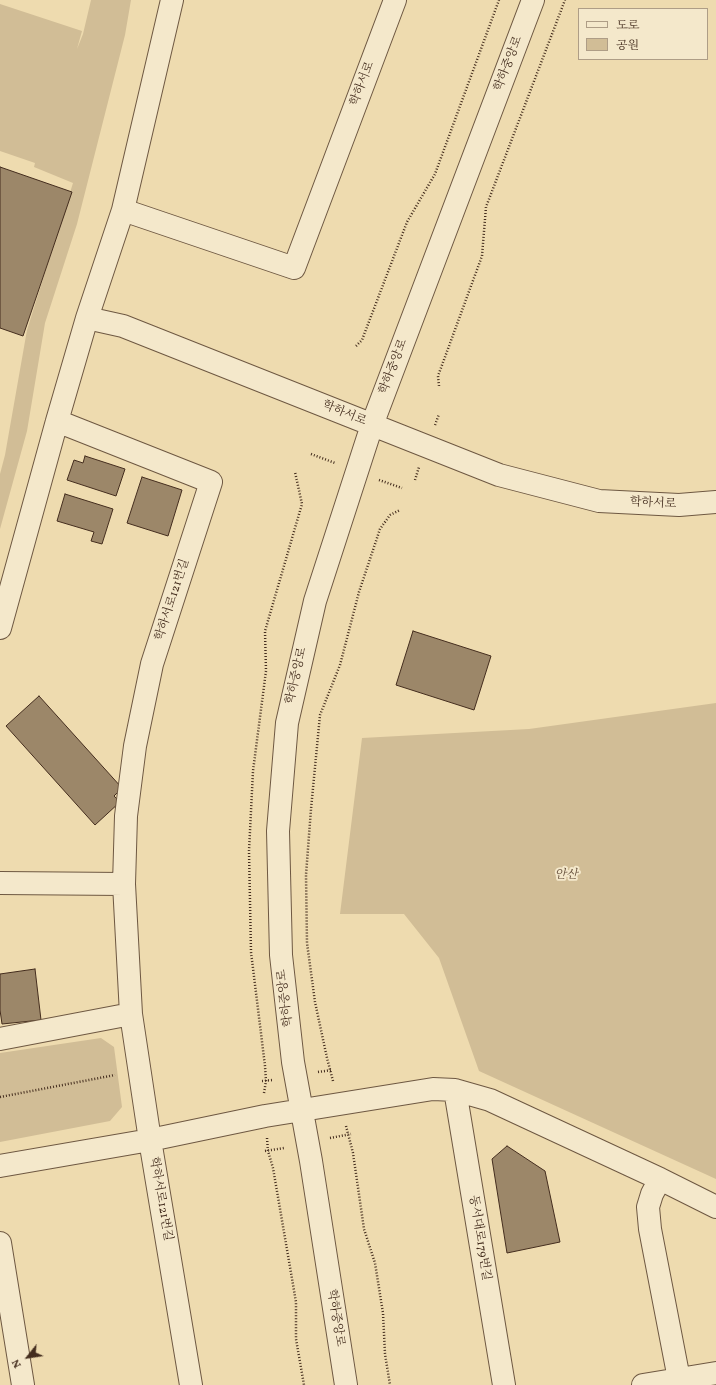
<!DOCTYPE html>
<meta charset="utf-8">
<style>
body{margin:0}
#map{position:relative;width:716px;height:1385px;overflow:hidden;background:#eedbaf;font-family:Vollkorn,"Noto Serif KR",serif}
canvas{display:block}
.legend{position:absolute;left:578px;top:8px;width:130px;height:52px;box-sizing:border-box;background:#f4e8cb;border:1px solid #ae9d86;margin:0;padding:5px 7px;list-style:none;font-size:12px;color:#442d1e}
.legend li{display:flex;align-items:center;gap:8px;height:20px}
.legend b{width:20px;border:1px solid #ae9d86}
.north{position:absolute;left:8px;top:1337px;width:40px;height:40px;-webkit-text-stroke:3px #f4e8cb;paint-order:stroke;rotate:240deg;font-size:11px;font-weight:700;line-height:16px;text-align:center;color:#442d1e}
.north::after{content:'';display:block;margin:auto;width:14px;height:18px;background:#442d1e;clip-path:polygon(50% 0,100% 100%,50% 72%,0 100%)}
</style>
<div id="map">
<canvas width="716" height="1385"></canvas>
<ul class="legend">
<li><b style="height:5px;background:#f4e8cb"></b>도로</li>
<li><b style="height:11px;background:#d1bd96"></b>공원</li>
</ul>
<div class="north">N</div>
</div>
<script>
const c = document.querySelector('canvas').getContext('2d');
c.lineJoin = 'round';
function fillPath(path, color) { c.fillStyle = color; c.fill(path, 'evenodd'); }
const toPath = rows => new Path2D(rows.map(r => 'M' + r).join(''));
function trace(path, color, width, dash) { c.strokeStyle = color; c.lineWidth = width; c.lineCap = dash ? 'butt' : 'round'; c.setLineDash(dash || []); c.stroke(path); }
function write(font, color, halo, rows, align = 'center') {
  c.font = font + ' Vollkorn,"Noto Serif KR",serif'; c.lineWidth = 4; c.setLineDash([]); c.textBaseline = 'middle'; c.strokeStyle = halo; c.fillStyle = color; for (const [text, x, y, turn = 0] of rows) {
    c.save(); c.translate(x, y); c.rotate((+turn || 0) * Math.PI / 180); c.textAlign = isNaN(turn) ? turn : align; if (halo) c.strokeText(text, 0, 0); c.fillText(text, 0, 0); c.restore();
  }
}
fillPath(toPath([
 [91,0,131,0,125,35,77,224,45,323,27,431,0,529,0,474,5,455,27,330,73,183,34,167,35,163,0,151,0,4,82,31,77,49,83,34],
 [716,703,716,1179,479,1071,439,958,404,914,340,914,362,738,529,729],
 [101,1038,114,1047,122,1107,110,1121,0,1142,0,1053]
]), '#d1bd96');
const building = toPath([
 [0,167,72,192,23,336,0,328,0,167],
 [85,456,125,469,116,496,67,480,74,460,83,463,85,456],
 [142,477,182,490,168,536,127,523,142,477],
 [65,494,113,509,102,544,91,541,94,532,57,521,65,494],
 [413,631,491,656,474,710,396,685,413,631],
 [39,696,122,788,114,796,120,802,95,825,6,726,39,696],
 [35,969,41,1020,2,1024,0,1010,0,974,35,969],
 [507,1146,545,1171,560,1242,507,1253,492,1159,507,1146]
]);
fillPath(building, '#9c8769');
trace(building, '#442d1e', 1);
const minor = toPath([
 [123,210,294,268,395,0],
 [87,318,123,326,499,475,599,501,679,505,716,502],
 [57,421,211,482,152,664,135,746,126,816,124,884,131,1014,150,1140,191,1385],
 [0,628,57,421,87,318,123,210,172,0],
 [0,883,124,884],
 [0,1039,131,1014],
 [455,1090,504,1385],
 [0,1166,150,1140,265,1116,433,1089,455,1090,490,1100,660,1179,716,1207],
 [660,1179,652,1194,648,1207,650,1229,679,1379],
 [0,1243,23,1385],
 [346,1385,311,1161,293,1062,281,955,278,831,287,723,315,601,372,425,533,0],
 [643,1385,716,1373]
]);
trace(minor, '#6e5842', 24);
trace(toPath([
 [356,346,362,340,407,222,435,174,499,0],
 [439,386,438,376,482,256,486,207,565,0],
 [435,425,439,414],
 [311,454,335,463],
 [379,480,402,488],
 [415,480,419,467],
 [318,1072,332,1070],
 [262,1081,273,1080],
 [333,1081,327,1058,315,1002,307,943,306,875,311,809,320,715,340,665,359,592,380,529,390,515,400,510],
 [264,1093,266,1081,265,1066,251,952,249,851,253,771,266,671,265,631,302,504,295,472],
 [0,1097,115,1075],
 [346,1126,353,1153,364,1229,375,1263,383,1313,385,1354,390,1385],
 [267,1138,268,1151,273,1168,296,1302,296,1339,304,1385],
 [330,1138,351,1134],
 [265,1151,284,1148]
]), '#442d1e', 2.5, [1, 2]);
trace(minor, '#f4e8cb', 22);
write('12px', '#442d1e', '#f4e8cb', [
 ["학하중앙로",509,64,-69],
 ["학하서로",363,84,-69],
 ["학하중앙로",394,367,-69],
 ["학하서로",344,414,22],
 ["학하서로",653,504,3],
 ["학하서로121번길",173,600,-72],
 ["학하중앙로",297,676,-77],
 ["학하중앙로",286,998,-97],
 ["학하서로121번길",160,1199,80],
 ["동서대로179번길",479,1238,81],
 ["학하중앙로",335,1318,81]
]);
write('italic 12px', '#604a36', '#f4e8cb', [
 ["안산",566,876]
]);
</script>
